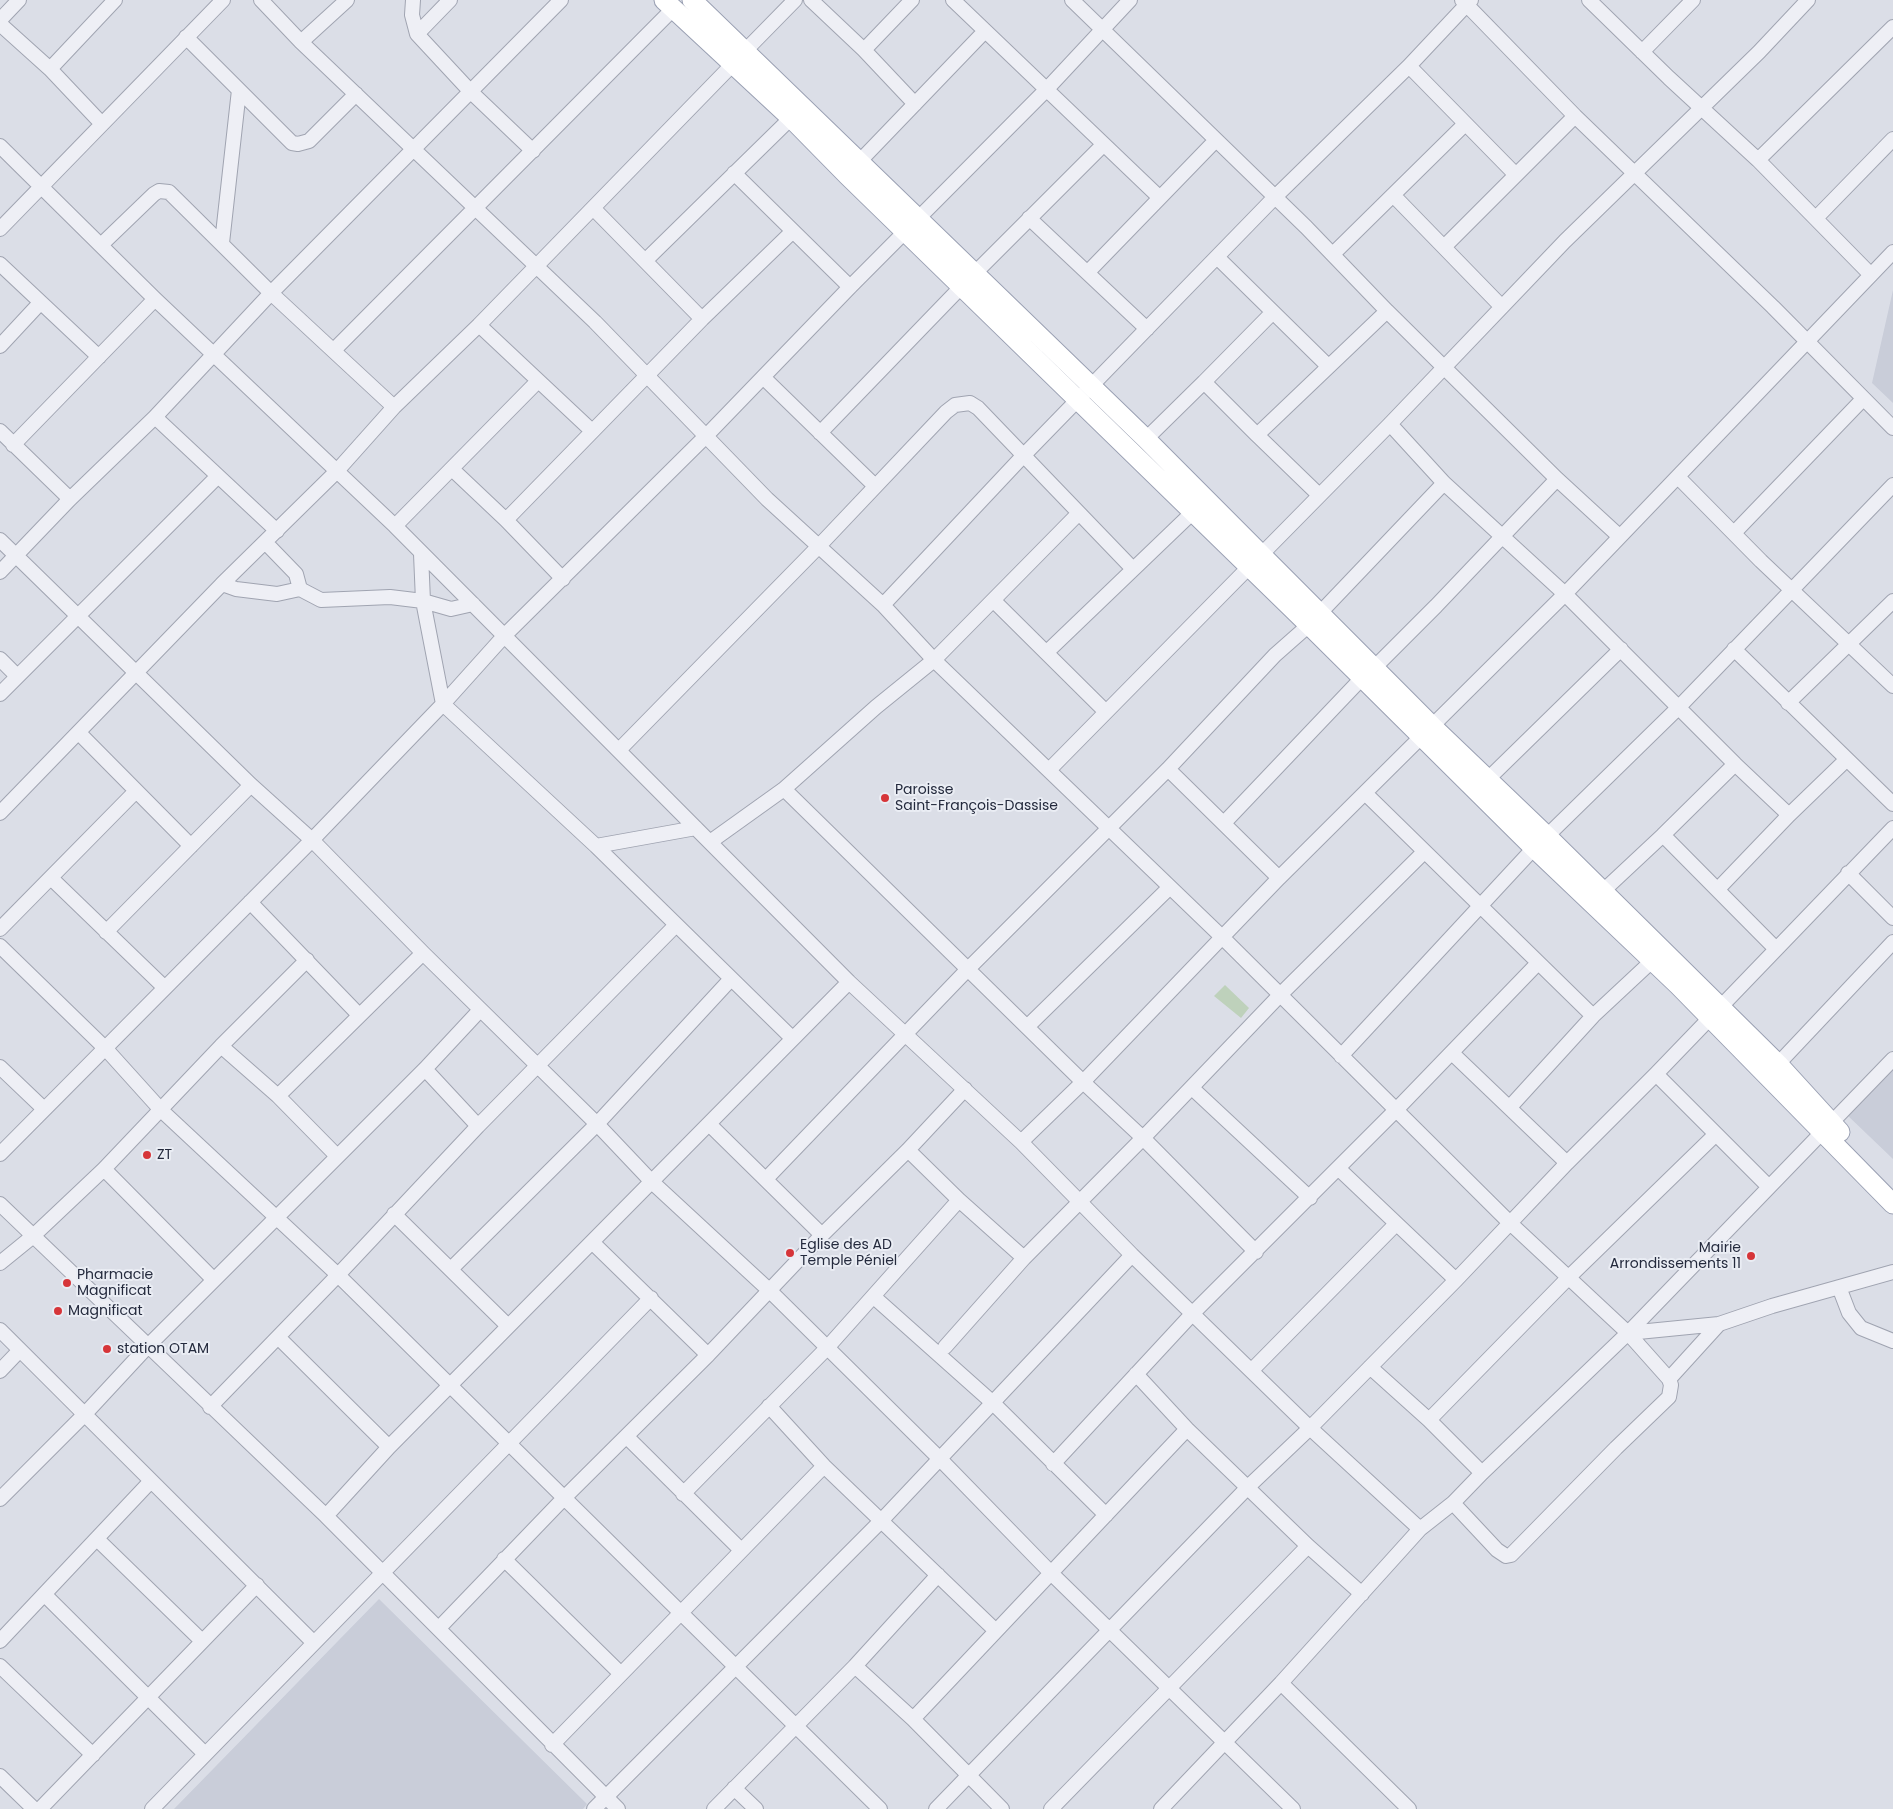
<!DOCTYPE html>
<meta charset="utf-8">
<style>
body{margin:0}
canvas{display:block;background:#dbdee7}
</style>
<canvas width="1893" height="1809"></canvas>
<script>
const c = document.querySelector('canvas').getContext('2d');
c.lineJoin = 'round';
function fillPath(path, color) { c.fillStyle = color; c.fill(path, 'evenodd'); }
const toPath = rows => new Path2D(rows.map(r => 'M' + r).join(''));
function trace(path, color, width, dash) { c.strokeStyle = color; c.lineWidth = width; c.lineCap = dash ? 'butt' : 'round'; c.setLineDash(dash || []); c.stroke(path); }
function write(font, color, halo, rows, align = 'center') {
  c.font = font + ' Poppins,sans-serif'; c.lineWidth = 4; c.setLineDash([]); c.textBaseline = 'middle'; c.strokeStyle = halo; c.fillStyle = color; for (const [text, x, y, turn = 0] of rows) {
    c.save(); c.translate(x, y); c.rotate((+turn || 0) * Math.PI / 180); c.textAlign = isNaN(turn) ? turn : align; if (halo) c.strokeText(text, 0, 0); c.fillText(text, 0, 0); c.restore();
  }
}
fillPath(toPath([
 [1893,290,1893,403,1872,383],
 [1893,1065,1893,1159,1845,1113],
 [379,1599,587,1804,583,1809,174,1809]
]), '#c9cdd9');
fillPath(toPath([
 [1225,985,1249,1008,1241,1018,1214,996]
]), '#bed1bb');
const minor = toPath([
 [261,0,301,42,595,322,767,499,883,605,934,660,1222,937,1509,1222,1628,1333,1669,1379,1671,1385,1669,1397,1616,1448,1511,1555,1506,1556,1497,1550,1453,1503],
 [413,0,412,15,417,34,470,91,533,151],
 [811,0,864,50,915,104],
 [953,0,1159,197],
 [1072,0,1306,227,1387,311,1557,479,1619,536],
 [1462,0,1575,116,1773,307,1893,428],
 [1589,0,1669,78,1758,160,1871,275],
 [0,20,19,0],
 [0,24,50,69,102,124],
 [417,34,450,0],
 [186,37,292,143,298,144,309,141,356,94],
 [301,42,347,0],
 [864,50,912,0],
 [744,52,795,0],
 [1642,52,1693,0],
 [1409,66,1516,175],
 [50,69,115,0],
 [0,146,155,299,395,526,849,982,1021,1142,1132,1255,1310,1428,1420,1529],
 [1758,160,1893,27],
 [859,162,985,31],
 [734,173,850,287],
 [1393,195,1501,306],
 [593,208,702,319],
 [1817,217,1893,139],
 [1029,218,1147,329],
 [0,229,223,0],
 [222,243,239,90],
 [101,245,154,194,159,191,169,192,271,293,394,407],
 [1444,247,1575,116],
 [1333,254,1465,124],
 [1217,257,1328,366],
 [645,261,791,118],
 [0,264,99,357],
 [1088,272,1216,140],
 [975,273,1103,145],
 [479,325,592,431],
 [0,346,40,303],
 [334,350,673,9],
 [764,378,874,485],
 [155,417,277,531],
 [1390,424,1444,483,1565,594,1735,764,1789,815],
 [0,431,70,499],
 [820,433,962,286],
 [1257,435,1204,382,1273,312],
 [1146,439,1204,382],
 [13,445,155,299],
 [452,469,506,520,563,579],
 [1678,477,1761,561,1893,686],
 [1319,495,1257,435,1387,311],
 [506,520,702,319,793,231],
 [395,526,537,382],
 [1734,533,1863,399],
 [0,540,251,785,312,840,423,953,597,1124,652,1182,770,1291,940,1459,1052,1574,1293,1809],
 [421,554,423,601,443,704,596,846,792,1038],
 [0,572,70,499,155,417,271,293,561,0],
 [222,584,236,589,277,594,300,589,296,574,265,542],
 [300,589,321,600,390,597,423,601,451,609,473,604],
 [994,601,1106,712],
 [883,605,1023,456,1275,197,1409,66,1471,0],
 [1320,613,1444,483],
 [1734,649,1893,804],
 [1047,652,1193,512],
 [0,659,17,676],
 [1374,668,1436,606,1557,479],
 [0,694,217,477],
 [1788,703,1893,601],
 [79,733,191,846],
 [619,750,818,547,946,412,955,405,970,403,978,408,1132,568],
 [1168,769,1279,878],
 [1049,770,1390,424,1565,241,1759,52,1808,0],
 [1488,779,1621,649],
 [784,789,876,707,934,660,1078,514],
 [1366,794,1593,1016],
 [0,813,222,584,336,472,394,407,479,325,734,63],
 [1224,823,1362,678],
 [1663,835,1775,948],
 [1547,836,1679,707,1893,485],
 [710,842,784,789,1083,1082,1143,1138,1256,1252],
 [596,846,696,828],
 [1848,873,1893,918],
 [51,878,165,988],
 [1718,889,1789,815,1846,760],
 [1602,892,1663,835,1735,764],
 [250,902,359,1015],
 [0,929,135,792],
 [106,932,251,785],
 [0,946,106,1049,161,1110,338,1275,880,1809],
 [1028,1026,1169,888],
 [221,1046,278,1096,337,1156],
 [1452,1053,1567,1163],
 [1341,1056,1534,848],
 [1778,1064,1893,942],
 [0,1067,44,1109],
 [425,1069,478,1126],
 [1656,1074,1769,1187],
 [1192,1088,1310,1198],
 [278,1096,423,953],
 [1510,1107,1593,1016,1652,961],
 [709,1124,822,1235],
 [1021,1142,1083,1082,1279,878,1565,594,1893,252],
 [908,1150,959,1200,1024,1258],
 [0,1154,312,840,443,704,505,635,707,435,850,287,1046,90,1130,0],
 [104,1169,214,1280],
 [1339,1169,1456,1280],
 [766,1179,968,969,1168,769,1275,655,1309,625],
 [0,1204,326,1516,618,1809],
 [394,1214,508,1326],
 [592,1242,708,1355],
 [0,1263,32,1237,104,1169,221,1046,307,960],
 [452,1268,597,1124,730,980],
 [1839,1287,1849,1313,1861,1328,1893,1341],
 [874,1297,993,1403,1106,1515],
 [0,1330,313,1642],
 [1628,1333,1719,1324,1772,1306,1893,1272],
 [278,1337,389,1447],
 [945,1347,1024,1258,1143,1138,1280,995,1424,852],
 [1370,1367,1429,1420,1482,1473],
 [1252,1370,1396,1224],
 [0,1371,20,1350],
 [1136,1374,1187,1429,1308,1546,1362,1594],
 [1669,1379,1719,1324],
 [769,1406,824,1466,996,1631],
 [210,1407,338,1275,478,1126,675,926],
 [1429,1420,1569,1277,1715,1135],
 [627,1437,741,1550],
 [1053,1464,1193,1313,1396,1110,1538,963],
 [683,1494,826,1349,959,1200],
 [0,1499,84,1415,148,1346,425,1069,480,1010],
 [326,1516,389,1447,849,982],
 [97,1539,202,1641],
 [504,1559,620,1673],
 [45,1595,205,1754],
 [439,1628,565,1497,708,1355,822,1235,908,1150,965,1089],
 [0,1641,150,1482],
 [0,1666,93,1755],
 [855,1666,913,1719,1002,1809],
 [1281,1683,1409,1809],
 [913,1719,1187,1429],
 [552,1745,824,1466],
 [0,1776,34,1809],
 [734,1788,756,1809],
 [40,1809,257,1585],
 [152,1809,651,1298],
 [594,1809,881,1521,1132,1255],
 [714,1809,855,1666,938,1575],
 [936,1809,1249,1486,1310,1428,1456,1280,1567,1163,1656,1074,1893,828],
 [1051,1809,1308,1546],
 [1161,1809,1281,1683,1420,1529,1453,1503,1482,1473,1628,1333,1893,1059]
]);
const major = toPath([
 [664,0,791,118,848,176,1309,625,1534,848,1678,985,1893,1204],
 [692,0,1146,439,1432,726,1547,836,1778,1064,1840,1132]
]);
trace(minor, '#a0a4b1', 16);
trace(major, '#9aa0b3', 21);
trace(minor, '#eeeff5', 14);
trace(major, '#fff', 19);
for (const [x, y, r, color] of [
 [885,798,5,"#d63539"],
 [147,1155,5,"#d63539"],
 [790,1253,5,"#d63539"],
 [1751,1256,5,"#d63539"],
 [67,1283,5,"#d63539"],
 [58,1311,5,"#d63539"],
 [107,1349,5,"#d63539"]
]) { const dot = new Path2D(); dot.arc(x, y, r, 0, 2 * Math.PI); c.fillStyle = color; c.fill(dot); trace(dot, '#eaedf4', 2); }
write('14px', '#242a3d', '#eaedf4', [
 ["Paroisse",895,790],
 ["Saint-François-Dassise",895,806],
 ["ZT",157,1155],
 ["Eglise des AD",800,1245],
 ["Temple Péniel",800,1261],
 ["Mairie",1741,1248,"right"],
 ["Arrondissements 11",1741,1264,"right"],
 ["Pharmacie",77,1275],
 ["Magnificat",77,1291],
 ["Magnificat",68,1311],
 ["station OTAM",117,1349]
], 'left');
</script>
